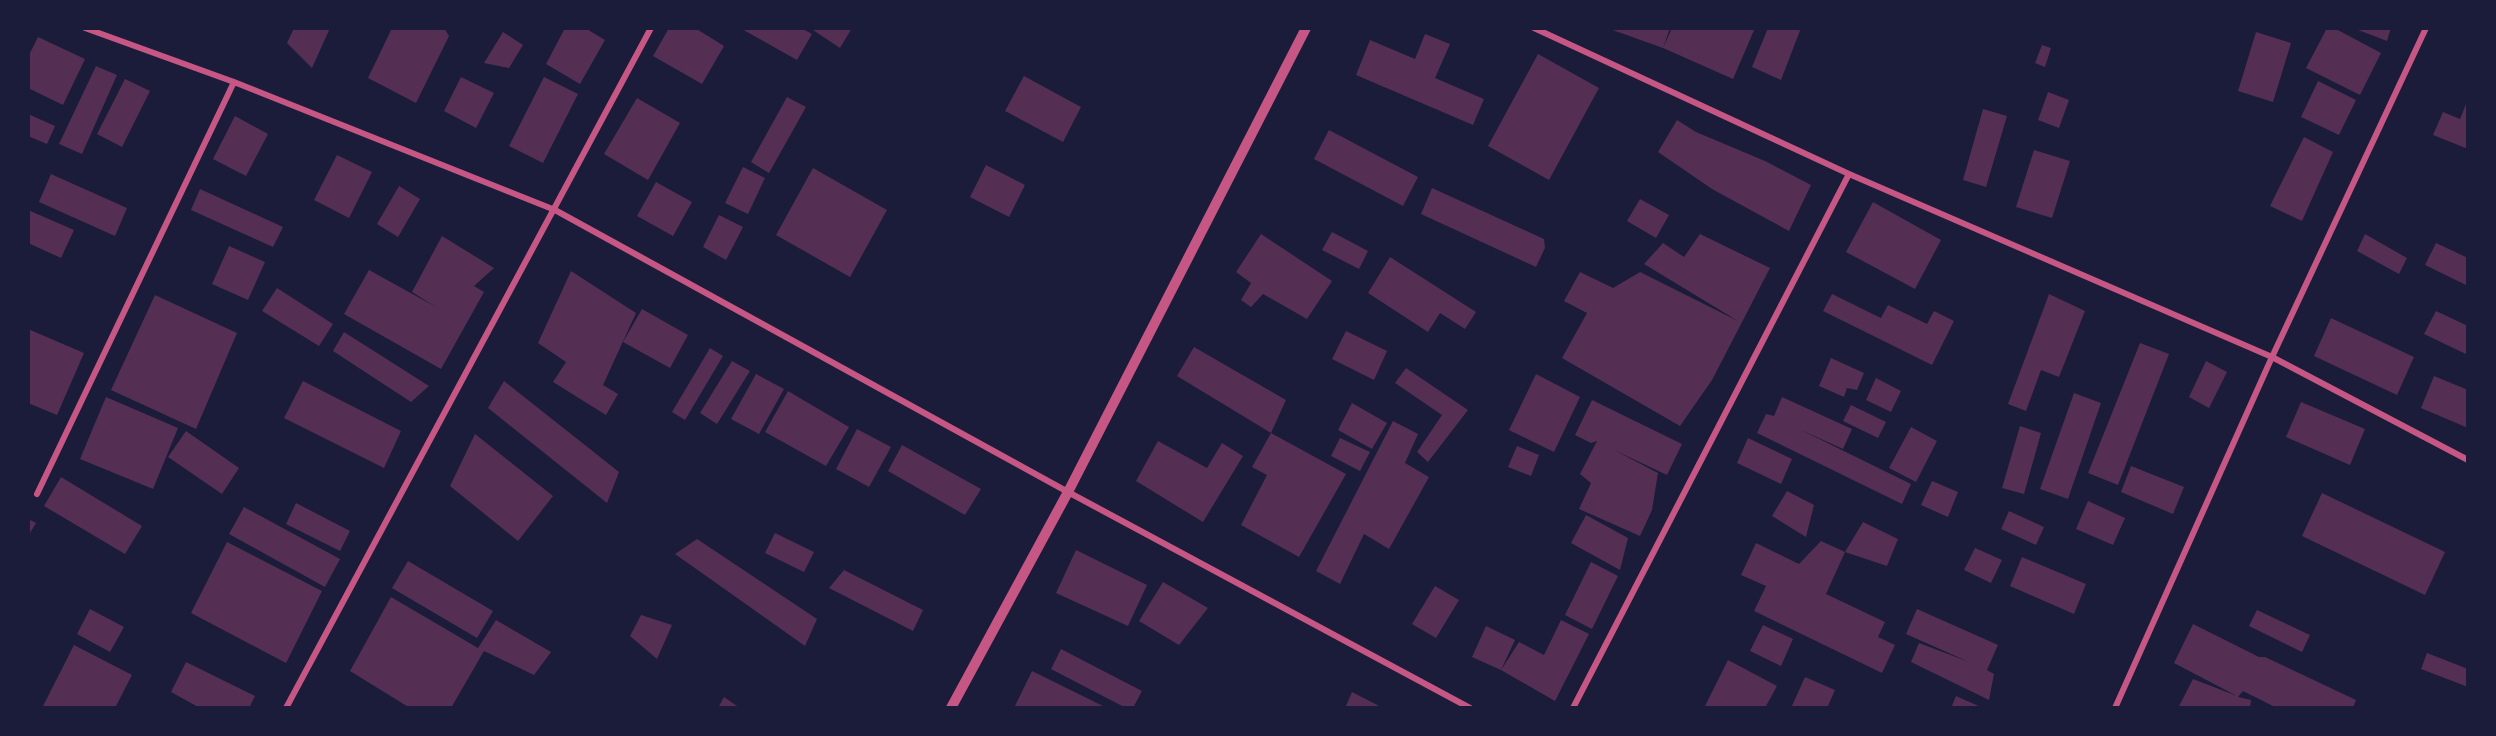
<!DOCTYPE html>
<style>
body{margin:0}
#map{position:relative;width:2496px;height:736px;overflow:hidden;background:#1b1b3a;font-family:"Asap Condensed",sans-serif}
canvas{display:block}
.frame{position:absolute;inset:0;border:30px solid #1b1b3a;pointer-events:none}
</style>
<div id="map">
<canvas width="2496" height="736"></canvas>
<div class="frame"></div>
</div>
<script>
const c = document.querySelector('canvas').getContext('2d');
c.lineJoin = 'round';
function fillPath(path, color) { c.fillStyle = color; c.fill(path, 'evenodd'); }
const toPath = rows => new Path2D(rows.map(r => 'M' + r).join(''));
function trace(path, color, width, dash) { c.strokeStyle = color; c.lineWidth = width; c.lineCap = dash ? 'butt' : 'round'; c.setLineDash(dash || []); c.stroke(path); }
fillPath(toPath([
 [294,28,330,28,312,68,287,43],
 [392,28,444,28,449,36,416,103,368,78],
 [565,28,585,28,605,40,580,84,546,64],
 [669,28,695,28,724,46,702,84,653,56],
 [740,28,801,28,812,34,797,60],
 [810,28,852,28,840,48],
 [1607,28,1670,28,1663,48],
 [1672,28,1755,28,1733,79,1663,48],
 [1768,28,1801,28,1781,80,1752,67],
 [2327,28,2334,28,2381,53,2360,95,2306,68],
 [2353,28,2391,28,2387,41],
 [503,32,523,45,509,68,484,63],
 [2256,32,2291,43,2273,102,2238,91],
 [1425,34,1450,44,1435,78,1484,99,1473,125,1356,75,1370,40,1415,59],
 [38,37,85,59,63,105,28,88,28,57],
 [2042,45,2051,48,2045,67,2035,63],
 [1538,54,1599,88,1549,180,1488,146],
 [96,66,117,75,82,154,59,144],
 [1024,76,1081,107,1063,142,1005,111],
 [461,77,494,93,476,128,444,111],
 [544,77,578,94,543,163,509,146],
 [125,79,150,91,122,147,97,134],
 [2318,81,2356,100,2339,135,2301,117],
 [2048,92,2069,100,2059,128,2038,120],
 [787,97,806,107,769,173,751,162],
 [637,98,680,123,648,180,604,154],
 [2468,99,2468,149,2433,135,2443,112,2460,119],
 [1983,109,2007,116,1986,187,1963,180],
 [28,114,55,126,47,144,28,136],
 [235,116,268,134,246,176,213,159],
 [1677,120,1696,132,1765,161,1811,185,1789,231,1712,189,1658,152],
 [1329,130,1418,177,1403,206,1314,159],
 [2304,137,2333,152,2302,221,2270,206],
 [2034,150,2070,161,2052,218,2016,207],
 [337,155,372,172,349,218,314,200],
 [986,165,1025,185,1009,217,970,197],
 [743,167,765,178,748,214,725,203],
 [813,168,887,210,850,277,776,235],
 [51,174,127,208,115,236,39,202],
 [656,182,692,202,673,236,637,216],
 [399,186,420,199,398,237,377,224],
 [1432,188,1544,239,1545,248,1536,267,1421,214],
 [200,189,283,227,273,247,191,210],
 [1640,199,1669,215,1656,238,1627,221],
 [1873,202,1941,240,1915,289,1846,252],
 [28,210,74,230,61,258,28,243],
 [719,215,743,227,726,260,703,247],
 [1332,232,1368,251,1359,269,1322,250],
 [1261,234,1332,281,1307,319,1263,294,1251,307,1241,300,1251,283,1236,272],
 [1700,234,1770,268,1712,380,1680,426,1562,358,1587,313,1564,301,1580,272,1613,288,1640,272,1738,321,1644,264,1663,243,1684,257],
 [2365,234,2407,258,2399,274,2357,251],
 [442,236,494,268,474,286,484,292,441,369,344,314,369,270,436,307,412,292],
 [2436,243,2468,258,2468,286,2425,265],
 [229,246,265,262,248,300,212,284],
 [1390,257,1476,312,1465,329,1440,313,1428,332,1368,293],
 [571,271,636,313,603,385,618,394,606,415,553,382,566,362,538,343],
 [277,288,333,324,319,346,262,311],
 [1832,294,1881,318,1888,305,1927,324,1934,311,1954,321,1932,365,1823,311],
 [2049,294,2085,311,2059,377,2041,370,2026,411,2008,404],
 [155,295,237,333,196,429,111,390],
 [642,309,688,335,670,368,623,342],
 [2436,311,2468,326,2468,355,2424,334],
 [2331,318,2414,357,2397,395,2314,356],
 [28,329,84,353,57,415,28,403],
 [1346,331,1387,351,1374,380,1332,359],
 [344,332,429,386,411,402,333,351],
 [2140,343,2169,354,2118,485,2088,473],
 [1194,347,1286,400,1271,433,1177,376],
 [710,348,723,356,685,420,672,412],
 [1831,358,1864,373,1857,390,1847,388,1844,397,1819,386],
 [732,361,750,371,717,424,700,413],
 [2206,361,2227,372,2209,408,2189,397],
 [1406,368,1468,410,1428,462,1417,452,1442,415,1395,383],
 [756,374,784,389,759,434,731,419],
 [1536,374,1580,397,1554,452,1509,430],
 [2434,376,2468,390,2468,428,2421,408],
 [1876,378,1901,391,1891,412,1866,400],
 [303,381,401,431,384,468,284,418],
 [504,381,619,472,607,503,488,408],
 [788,391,849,427,826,466,765,432],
 [2074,393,2101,403,2068,499,2040,489],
 [106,397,178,428,153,489,80,459],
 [1782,397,1852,429,1843,449,1799,429,1911,484,1902,504,1757,433,1766,414,1774,416],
 [1592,400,1682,444,1667,475,1614,450,1658,473,1652,510,1640,536,1579,509,1591,483,1580,474,1597,441,1591,443,1575,435],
 [2301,402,2365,429,2350,465,2286,437],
 [1352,403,1387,423,1372,449,1338,430],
 [1851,405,1886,422,1878,438,1843,421],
 [1393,421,1418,434,1405,463,1429,477,1389,549,1364,534,1340,584,1316,571],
 [2020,426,2041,433,2024,494,2002,488],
 [1911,427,1937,441,1916,482,1889,468],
 [857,429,891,447,869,487,836,469],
 [186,431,239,468,222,494,168,457],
 [1271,433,1346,474,1299,557,1241,525,1267,475,1252,467],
 [475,434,553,496,518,541,450,486],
 [1340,438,1370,452,1360,471,1331,456],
 [1748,438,1792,459,1781,484,1737,463],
 [1158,441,1207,468,1222,443,1243,456,1203,522,1136,481],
 [902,445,981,489,965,515,888,471],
 [1517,446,1539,455,1531,476,1508,467],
 [2131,466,2184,487,2173,514,2121,492],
 [61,477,142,526,125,554,44,506],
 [1932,481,1958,492,1948,517,1921,505],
 [1787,491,1814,505,1806,537,1772,516],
 [2322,493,2445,552,2425,595,2302,536],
 [2088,501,2125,518,2113,545,2076,529],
 [296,503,350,531,340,551,286,524],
 [244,507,340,559,325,587,229,534],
 [2009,511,2044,527,2036,545,2001,529],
 [1586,515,1628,538,1620,570,1571,543],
 [28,519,36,523,28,536],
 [1863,522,1898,539,1887,566,1845,552],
 [775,533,814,552,804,572,765,553],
 [697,539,817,619,805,646,675,554],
 [1821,541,1845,552,1826,594,1885,622,1878,637,1895,645,1882,673,1754,611,1766,586,1741,575,1756,543,1799,564],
 [227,542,322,591,286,663,191,613],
 [1975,548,2002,560,1991,583,1964,570],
 [1076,550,1147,585,1128,626,1056,593],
 [2022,557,2086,584,2074,614,2010,586],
 [408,561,493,611,477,638,392,588],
 [1591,562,1618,576,1592,629,1565,615],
 [844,570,923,610,913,631,829,588],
 [1163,582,1208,608,1179,645,1139,621],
 [1435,586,1459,600,1436,638,1412,624],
 [391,597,478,648,496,620,551,652,534,675,484,651,451,708,410,708,350,671],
 [90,609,124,627,110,652,77,634],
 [1917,609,1998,645,1987,670,1994,674,1989,700,1911,662,1919,643,1969,662,1906,634],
 [2257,610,2310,635,2302,652,2249,626],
 [641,615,672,625,657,659,630,636],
 [1561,620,1589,634,1555,701,1501,670,1519,642,1544,655],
 [2193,624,2259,657,2265,657,2356,700,2353,708,2277,708,2243,691,2238,697,2251,700,2250,708,2178,708,2193,679,2237,696,2174,663],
 [1763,625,1793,639,1781,666,1750,651],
 [1486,626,1515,640,1501,670,1472,657],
 [74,645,132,675,115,708,42,708],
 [1061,649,1142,691,1133,708,1126,708,1051,669],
 [2427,653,2468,669,2468,687,2421,669],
 [1728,660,1777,686,1765,708,1704,708],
 [186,662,255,696,249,708,200,708,171,692],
 [1032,671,1107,708,1014,708],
 [1805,677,1835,690,1827,708,1791,708],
 [1352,692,1383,708,1345,708],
 [1956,696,1983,708,1951,708],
 [724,697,740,708,718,708]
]), '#542f53');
trace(toPath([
 [85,28,234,82,555,210,1068,492,1470,708],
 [1534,28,1849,174,2272,357,2468,460],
 [37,494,234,82],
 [286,708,651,28],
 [1573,708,1849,174],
 [2115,708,2272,357,2426,28]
]), '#c65784', 6);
trace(toPath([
 [951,708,1068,492,1306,28]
]), '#c65784', 10);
</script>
